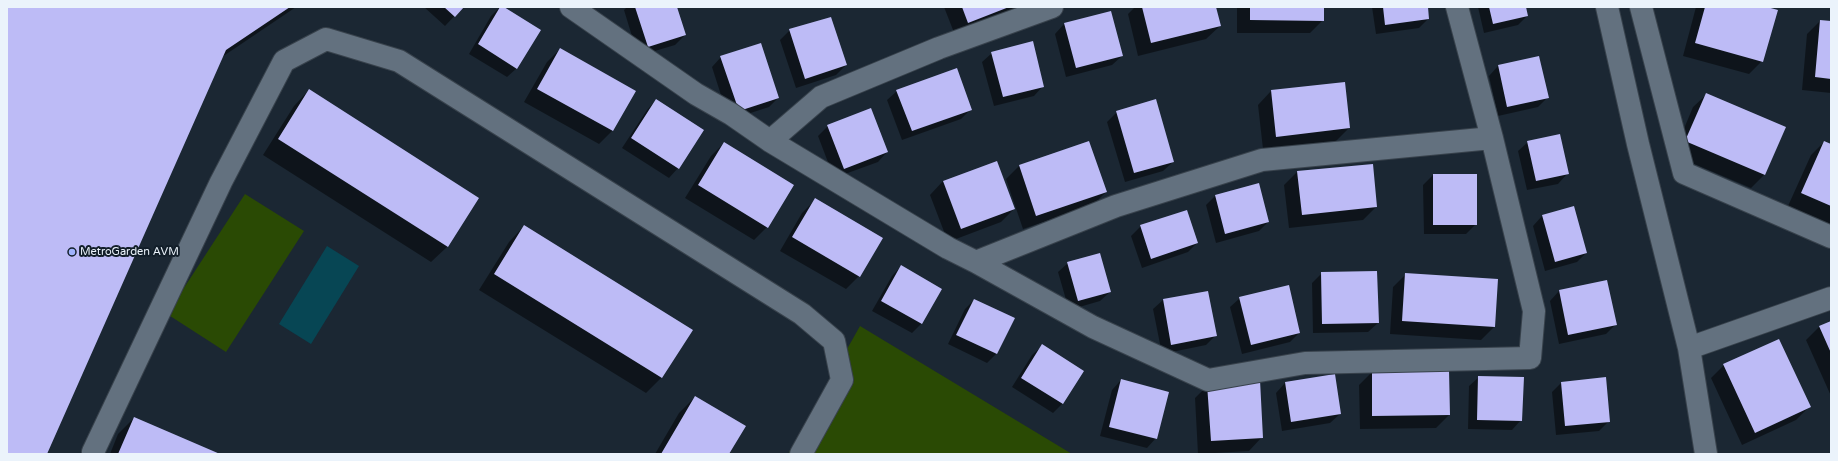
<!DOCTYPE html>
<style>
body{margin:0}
#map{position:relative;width:1838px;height:461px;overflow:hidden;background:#1b2733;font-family:"Varela Round",sans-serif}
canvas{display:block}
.frame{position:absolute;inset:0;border:8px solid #ebf3fb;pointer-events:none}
</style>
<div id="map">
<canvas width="1838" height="461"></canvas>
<div class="frame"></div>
</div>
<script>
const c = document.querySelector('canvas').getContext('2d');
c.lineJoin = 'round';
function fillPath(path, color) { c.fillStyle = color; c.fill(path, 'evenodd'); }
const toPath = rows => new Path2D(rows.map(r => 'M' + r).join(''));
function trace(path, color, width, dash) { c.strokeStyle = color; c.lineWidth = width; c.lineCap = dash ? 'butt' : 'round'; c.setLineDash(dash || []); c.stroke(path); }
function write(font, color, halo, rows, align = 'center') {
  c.font = font + ' "Varela Round",sans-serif'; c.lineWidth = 4; c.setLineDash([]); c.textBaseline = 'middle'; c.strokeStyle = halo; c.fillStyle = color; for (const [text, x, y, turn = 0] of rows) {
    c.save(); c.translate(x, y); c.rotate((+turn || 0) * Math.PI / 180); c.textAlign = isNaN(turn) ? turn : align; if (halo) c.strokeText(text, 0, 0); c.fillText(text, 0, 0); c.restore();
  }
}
fillPath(toPath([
 [245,194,304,231,226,352,167,314],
 [860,326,1072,454,788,454]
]), '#2a4a04');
fillPath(toPath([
 [327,246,359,266,311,344,279,324]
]), '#074654');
fillPath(toPath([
 [7,7,296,7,222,57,46,454,7,454],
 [424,7,463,7,445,26],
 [500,7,517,68,507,77,469,54,491,16],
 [627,7,676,7,685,35,675,45,638,56,624,10],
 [944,7,1026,7,955,35],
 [1135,7,1215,7,1220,26,1206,39,1138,56,1128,14],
 [1237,7,1323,7,1323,20,1310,33,1237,33],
 [1372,7,1427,7,1428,19,1419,28,1376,34],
 [1478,7,1525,7,1527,16,1518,25,1484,33],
 [1696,7,1763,7,1762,61,1749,74,1683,56],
 [1820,21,1831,22,1831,93,1802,90,1807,34],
 [1064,24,1122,56,1112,65,1066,77,1055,34],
 [790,30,846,65,836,75,796,88,780,40],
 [560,49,634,91,612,131,599,144,524,102,547,62],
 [992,53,1043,86,1034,96,994,106,982,62],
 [721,57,778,98,769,107,729,120,712,67],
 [1538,57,1548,97,1538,107,1498,116,1489,76,1498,66],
 [309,90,478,198,447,247,431,262,263,155,294,106],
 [897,91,971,109,961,119,902,140,887,100],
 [1271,91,1349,128,1336,141,1263,149,1258,105],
 [1707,94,1785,128,1764,175,1751,188,1673,155,1693,107],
 [656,100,678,168,669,178,622,148,647,110],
 [1117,112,1173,162,1163,171,1125,182,1107,122],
 [828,126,887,152,878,162,834,178,818,136],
 [1088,142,1106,192,1093,205,1023,229,1006,179,1019,166],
 [1528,142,1567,174,1558,184,1527,190,1518,151],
 [1824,142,1831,145,1831,225,1788,206,1811,155],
 [724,143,767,227,754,240,685,198,711,156],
 [1297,172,1376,207,1363,220,1289,228,1284,185],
 [1433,175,1476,175,1476,224,1466,234,1424,234,1423,185],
 [943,181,1014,209,1001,222,948,242,930,195],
 [1215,196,1268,222,1259,231,1216,243,1206,205],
 [815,200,859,276,846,289,780,251,802,213],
 [1573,208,1586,253,1577,262,1545,271,1533,226,1542,216],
 [524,226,661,378,646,393,479,290,509,242],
 [1141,226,1197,243,1188,252,1142,268,1131,236],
 [1068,263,1110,292,1100,301,1069,310,1058,272],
 [901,266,941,289,921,324,912,333,872,311,892,276],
 [1322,273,1378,323,1368,332,1313,333,1312,283],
 [1406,274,1494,327,1481,340,1390,334,1393,287],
 [1606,281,1616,324,1606,334,1559,344,1550,301,1559,291],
 [1207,292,1215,336,1206,345,1162,354,1153,309,1163,300],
 [1240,298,1299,333,1290,342,1242,354,1230,307],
 [974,300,996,354,987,363,948,344,965,309],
 [1831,322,1831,396,1806,340,1819,327],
 [1042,346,1082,372,1062,404,1053,413,1012,387,1032,355],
 [1724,365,1809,407,1796,420,1742,445,1711,378],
 [1448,371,1449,415,1436,428,1360,429,1359,385,1372,372],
 [1479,377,1521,420,1512,430,1468,429,1469,386],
 [1121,380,1156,438,1147,448,1100,436,1112,390],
 [1285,383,1340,414,1330,423,1282,431,1276,393],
 [1561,383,1609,421,1599,431,1556,435,1552,392],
 [1208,385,1262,437,1249,451,1198,454,1195,398],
 [695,397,728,454,655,454,679,413],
 [134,418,218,454,110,454,118,434]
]), '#0007');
fillPath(toPath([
 [7,7,290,7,226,50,47,454,7,454],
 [444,7,464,7,455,17],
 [500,7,504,7,541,30,517,69,478,44],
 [635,7,677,7,686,35,648,47],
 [962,7,1009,7,968,23],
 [1142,7,1216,7,1221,26,1151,43],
 [1250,7,1324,7,1324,21,1250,20],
 [1383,7,1428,7,1429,19,1385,25],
 [1489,7,1526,7,1528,16,1493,24],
 [1705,7,1767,7,1778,10,1763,62,1695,43],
 [1111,11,1123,56,1076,68,1064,23],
 [831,17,847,65,805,79,789,29],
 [1820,20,1831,21,1831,79,1815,77],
 [1033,41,1044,87,1003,97,991,52],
 [761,43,779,98,739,111,720,56],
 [560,48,636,91,613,131,537,89],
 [1539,56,1549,98,1507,107,1498,65],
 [957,68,972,110,912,131,896,90],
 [1345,82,1350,128,1276,137,1271,90],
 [309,89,479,198,448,247,278,139],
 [1706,93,1786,127,1765,175,1685,141],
 [656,99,704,130,679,169,631,138],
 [1156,99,1174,162,1134,173,1116,111],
 [871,108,888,152,844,169,827,125],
 [1560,134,1569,174,1536,181,1527,141],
 [1089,141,1107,192,1036,216,1019,165],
 [1824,141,1831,144,1831,206,1801,193],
 [724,142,794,185,768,228,698,185],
 [997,161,1015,209,961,229,943,181],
 [1373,164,1377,207,1302,215,1297,171],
 [1433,174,1477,174,1477,225,1433,225],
 [1259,183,1269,222,1225,234,1215,195],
 [815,198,883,238,860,277,792,237],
 [1574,206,1587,253,1555,262,1542,215],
 [1187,210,1198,243,1151,259,1140,225],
 [524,225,693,330,662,378,494,274],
 [1100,253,1111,292,1078,301,1067,262],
 [901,265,942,289,922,324,881,301],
 [1377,271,1379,323,1322,324,1321,272],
 [1405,273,1498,279,1495,327,1402,321],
 [1607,280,1617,325,1568,335,1559,290],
 [1289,285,1300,333,1251,345,1239,297],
 [1208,291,1217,336,1171,345,1163,299],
 [974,299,1015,318,997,354,956,335],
 [1831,321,1831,353,1819,326],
 [1779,339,1811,407,1755,433,1723,364],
 [1042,344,1084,371,1063,404,1021,378],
 [1449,370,1450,415,1372,416,1372,371],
 [1335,374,1341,414,1291,422,1285,382],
 [1478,376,1524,377,1522,421,1477,420],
 [1606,377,1610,422,1565,426,1561,382],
 [1121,379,1169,392,1157,439,1109,427],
 [1260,380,1263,438,1211,441,1207,384],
 [695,396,746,426,729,454,661,454],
 [134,417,220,454,118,454]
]), '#bdbbf6');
const minor = toPath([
 [571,7,696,94,731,114,770,141,948,248,976,262,1093,327,1208,380,1305,363,1530,358,1534,311,1492,138,1457,7],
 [1607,7,1638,144,1689,348,1706,454],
 [1641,7,1684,173,1831,237],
 [770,141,821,97,939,48,1052,7],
 [976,262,1116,206,1262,160,1492,138],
 [1689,348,1831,298],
 [94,454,93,452,221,182,284,61,326,39,399,61,802,314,834,341,842,380,801,454]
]);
trace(minor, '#38424c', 24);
trace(minor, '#63717f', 22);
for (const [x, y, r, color] of [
 [72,252,4,"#a0b3fd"]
]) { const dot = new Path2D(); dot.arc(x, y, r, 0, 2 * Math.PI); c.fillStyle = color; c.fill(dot); trace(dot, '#121e29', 1.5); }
write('11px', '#ebf3fb', '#121e29', [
 ["MetroGarden AVM",80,252]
], 'left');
</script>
